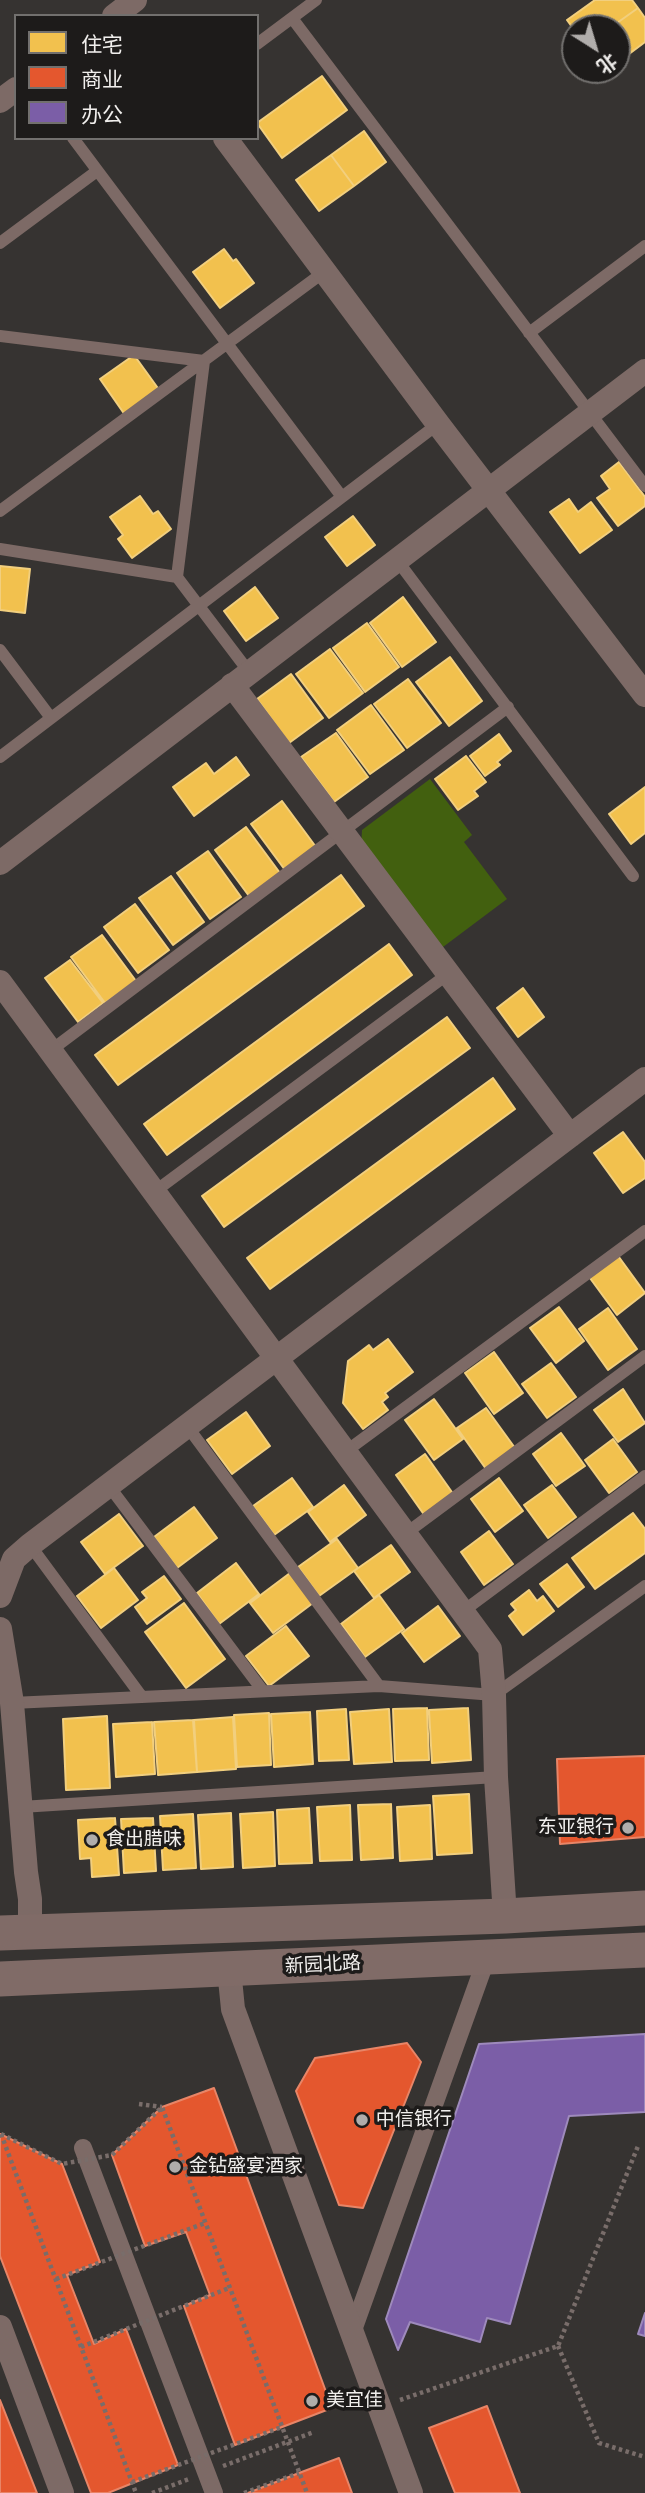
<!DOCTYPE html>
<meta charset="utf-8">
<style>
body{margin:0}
#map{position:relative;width:645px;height:2493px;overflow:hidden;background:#363331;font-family:"PT Sans","Noto Sans SC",sans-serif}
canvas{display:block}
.legend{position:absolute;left:14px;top:14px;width:245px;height:126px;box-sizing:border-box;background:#1d1b1a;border:2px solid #72706e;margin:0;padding:9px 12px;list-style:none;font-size:21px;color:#f1efed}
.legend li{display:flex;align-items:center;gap:14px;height:35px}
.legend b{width:35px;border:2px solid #72706e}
.north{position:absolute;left:561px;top:14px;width:70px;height:70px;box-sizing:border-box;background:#1d1b1a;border:2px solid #72706e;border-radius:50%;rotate:143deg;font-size:19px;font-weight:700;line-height:28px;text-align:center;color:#f1efed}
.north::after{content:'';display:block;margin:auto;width:24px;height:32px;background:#b0adab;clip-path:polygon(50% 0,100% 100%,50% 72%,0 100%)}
</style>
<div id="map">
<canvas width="645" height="2493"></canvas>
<ul class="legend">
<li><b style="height:19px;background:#f2c14e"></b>住宅</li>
<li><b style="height:19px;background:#e4572e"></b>商业</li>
<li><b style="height:19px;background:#7b5ea7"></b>办公</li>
</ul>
<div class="north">北</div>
</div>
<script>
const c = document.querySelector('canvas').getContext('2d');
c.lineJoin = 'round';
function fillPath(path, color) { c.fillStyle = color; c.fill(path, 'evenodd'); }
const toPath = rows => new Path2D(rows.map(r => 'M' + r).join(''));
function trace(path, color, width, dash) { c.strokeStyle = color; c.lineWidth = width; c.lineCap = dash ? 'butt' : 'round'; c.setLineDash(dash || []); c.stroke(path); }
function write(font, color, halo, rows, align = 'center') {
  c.font = font + ' "PT Sans","Noto Sans SC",sans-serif'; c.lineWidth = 7; c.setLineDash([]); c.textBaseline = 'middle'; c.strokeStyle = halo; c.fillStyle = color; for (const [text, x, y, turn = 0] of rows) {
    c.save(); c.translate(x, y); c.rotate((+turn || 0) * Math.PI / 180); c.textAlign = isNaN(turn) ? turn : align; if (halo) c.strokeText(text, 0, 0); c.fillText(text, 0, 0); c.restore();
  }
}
fillPath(toPath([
 [430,779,472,835,464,842,507,899,439,950,361,848,362,830]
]), '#42600f');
const homes = toPath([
 [595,0,632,0,638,8,610,28,575,28,575,31,567,20,595,0],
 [638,8,645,18,645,42,617,63,617,28,610,28,638,8],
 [322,76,347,110,282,158,257,123,322,76],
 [364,131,386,162,354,186,331,155,364,131],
 [331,155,354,186,319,211,296,180,331,155],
 [224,249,233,261,236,259,254,283,220,308,193,272,224,249],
 [134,355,160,391,125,415,100,379,134,355],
 [619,462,645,497,645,506,618,526,597,498,610,489,601,476,619,462],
 [140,496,153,514,158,511,171,529,132,558,118,539,123,535,110,517,140,496],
 [569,499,578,512,591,502,612,530,580,553,550,512,569,499],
 [353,516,375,545,347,566,325,537,353,516],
 [0,566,30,569,25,613,0,610,0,566],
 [255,587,278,618,246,641,224,611,255,587],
 [403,597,436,642,402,667,370,623,403,597],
 [367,623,399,667,365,692,333,648,367,623],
 [330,649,363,693,329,718,296,674,330,649],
 [450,657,482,701,449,726,416,682,450,657],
 [291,674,323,718,289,743,257,699,291,674],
 [408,679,441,723,407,748,374,704,408,679],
 [371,705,404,750,370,774,337,730,371,705],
 [336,733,368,777,334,802,301,757,336,733],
 [499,734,511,751,497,762,500,765,485,776,470,756,499,734],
 [466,756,486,782,474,791,478,796,458,810,435,779,466,756],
 [236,757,249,775,194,816,173,787,206,763,214,774,236,757],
 [645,787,645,833,631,844,609,814,645,787],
 [282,801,316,847,285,870,251,824,282,801],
 [246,827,280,873,249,896,215,850,246,827],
 [208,851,241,897,210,919,177,873,208,851],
 [341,875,364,906,118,1085,95,1055,341,875],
 [171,876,204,922,173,945,139,898,171,876],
 [135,904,169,950,138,973,104,927,135,904],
 [102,935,136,981,105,1003,71,957,102,935],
 [389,944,412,975,167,1155,144,1124,389,944],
 [70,960,103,1003,78,1022,45,978,70,960],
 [523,988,544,1017,518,1037,497,1008,523,988],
 [447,1017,470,1048,224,1227,202,1196,447,1017],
 [493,1078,515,1109,270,1289,247,1258,493,1078],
 [623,1132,645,1162,645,1178,623,1193,594,1153,623,1132],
 [616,1253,645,1293,617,1315,587,1274,616,1253],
 [559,1307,584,1341,556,1363,530,1328,559,1307],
 [608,1308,637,1349,608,1370,579,1329,608,1308],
 [388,1339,413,1372,385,1393,388,1397,382,1402,388,1410,363,1429,343,1403,348,1361,369,1345,373,1350,388,1339],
 [494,1352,523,1393,494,1414,465,1373,494,1352],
 [551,1363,576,1397,547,1418,522,1384,551,1363],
 [623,1389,645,1423,618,1442,594,1410,623,1389],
 [434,1399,463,1439,434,1460,405,1420,434,1399],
 [486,1408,515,1448,486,1469,457,1428,486,1408],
 [246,1412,270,1446,232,1474,207,1440,246,1412],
 [561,1433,585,1466,556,1486,533,1454,561,1433],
 [613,1439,637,1472,609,1493,585,1460,613,1439],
 [425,1454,454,1495,425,1516,396,1475,425,1454],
 [292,1478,313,1507,274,1535,253,1506,292,1478],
 [499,1478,523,1511,495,1532,471,1499,499,1478],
 [344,1485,366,1515,330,1542,308,1512,344,1485],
 [552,1485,576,1517,548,1538,524,1505,552,1485],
 [194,1507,217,1538,177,1568,154,1537,194,1507],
 [633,1513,645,1529,645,1553,595,1589,572,1558,633,1513],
 [119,1514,143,1546,105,1574,81,1542,119,1514],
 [489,1531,513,1564,484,1585,461,1552,489,1531],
 [337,1539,358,1568,319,1596,298,1567,337,1539],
 [391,1545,410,1572,374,1598,354,1571,391,1545],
 [236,1563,259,1594,219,1624,197,1593,236,1563],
 [567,1564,584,1587,558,1607,540,1584,567,1564],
 [114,1568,138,1600,101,1628,77,1596,114,1568],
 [290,1573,313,1603,273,1633,250,1603,290,1573],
 [164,1576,181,1599,147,1624,135,1607,147,1598,142,1592,164,1576],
 [529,1590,537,1601,543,1596,554,1611,523,1635,509,1616,516,1610,511,1604,529,1590],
 [379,1595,404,1629,365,1657,341,1624,379,1595],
 [184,1603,225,1659,186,1688,145,1632,184,1603],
 [438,1606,460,1636,424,1662,402,1633,438,1606],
 [286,1626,309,1656,269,1686,246,1656,286,1626],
 [427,1708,429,1760,395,1761,393,1709,427,1708],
 [468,1708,471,1760,432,1763,429,1710,468,1708],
 [346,1709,349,1760,319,1761,317,1711,346,1709],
 [389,1709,392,1762,354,1764,350,1712,389,1709],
 [310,1712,313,1764,274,1767,271,1714,310,1712],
 [269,1713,271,1765,237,1767,234,1715,269,1713],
 [107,1716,110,1788,66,1790,63,1719,107,1716],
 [233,1717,236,1769,197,1772,194,1720,233,1717],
 [193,1720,197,1772,158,1775,154,1722,193,1720],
 [152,1722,155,1774,116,1777,113,1724,152,1722],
 [469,1794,472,1853,437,1855,433,1796,469,1794],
 [391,1804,393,1858,361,1860,358,1805,391,1804],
 [350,1805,352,1860,320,1861,317,1807,350,1805],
 [430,1805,432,1859,400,1861,397,1807,430,1805],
 [309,1808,312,1863,279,1864,277,1810,309,1808],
 [273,1812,275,1866,243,1868,240,1814,273,1812],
 [231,1813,233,1867,201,1869,198,1815,231,1813],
 [193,1814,196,1868,163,1870,160,1816,193,1814],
 [115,1818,119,1875,92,1877,91,1858,80,1859,78,1820,115,1818],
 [153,1818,156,1871,124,1873,121,1819,153,1818]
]);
fillPath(homes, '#f2c14e');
trace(homes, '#f2cf7e', 2);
const shops = toPath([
 [645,1756,645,1837,560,1844,557,1759,645,1756],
 [407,2043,421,2062,363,2208,339,2205,296,2091,315,2058,407,2043],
 [214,2088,332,2408,235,2445,184,2306,210,2295,186,2232,145,2246,112,2155,162,2107,214,2088],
 [0,2134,62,2164,100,2262,67,2275,94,2344,126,2329,178,2465,108,2493,91,2493,0,2256,0,2134],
 [0,2400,37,2493,0,2493,0,2400],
 [487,2406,520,2493,455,2493,429,2428,487,2406],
 [339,2458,352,2493,248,2493,299,2473,339,2458]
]);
fillPath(shops, '#e4572e');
trace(shops, '#e88567', 2);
const offices = toPath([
 [645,2034,645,2112,569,2116,510,2324,487,2318,480,2342,410,2322,398,2350,386,2319,479,2044,645,2034],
 [645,2313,645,2336,638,2334,645,2313]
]);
fillPath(offices, '#7b5ea7');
trace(offices, '#9e8abc', 2);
trace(toPath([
 [139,2104,162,2107],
 [1,2134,136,2493],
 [558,2346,599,2443,645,2457],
 [400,2400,558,2346,638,2146],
 [223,2466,314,2432],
 [152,2493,189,2479],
 [244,2493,299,2473]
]), '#796d6a', 4.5, [3.5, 3.5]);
trace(toPath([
 [292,18,645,486],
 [257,44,316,0],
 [73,138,342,497],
 [0,243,97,171],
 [529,333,645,246],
 [0,336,204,361,177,577,0,549],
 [0,511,324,272],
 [397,560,633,876],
 [177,577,249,672],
 [0,650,51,718],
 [0,757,438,424],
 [50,1051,508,707],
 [154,1192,448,974],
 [187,1426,379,1686],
 [345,1452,645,1231],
 [109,1486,263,1691],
 [405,1534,645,1356],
 [30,1545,142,1697],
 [462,1612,645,1476],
 [12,1703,379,1686,494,1695,645,1586],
 [21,1807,496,1777]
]), '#7d6a66', 12);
trace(toPath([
 [83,2148,214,2493],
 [352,2333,487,1957]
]), '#7d6a66', 18);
trace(toPath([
 [114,16,135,0],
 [0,101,16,89],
 [225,138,438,424,645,695],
 [232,685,570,1136],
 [0,863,645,371],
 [0,982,490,1649,494,1695,496,1777,505,1916],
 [0,1596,14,1559,30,1545,645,1079],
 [0,1629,12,1703,26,1872,30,1899,30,1931],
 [229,1969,233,2009,411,2493],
 [0,2327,62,2493]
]), '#7d6a66', 24);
trace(toPath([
 [0,1933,505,1916,645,1908],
 [0,1979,645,1950]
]), '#806b67', 35);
trace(toPath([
 [1,2134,62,2164,112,2155,162,2107,307,2493],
 [56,2279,205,2223],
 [81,2347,229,2288],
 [132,2482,282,2427]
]), '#796d6a', 4.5, [3.5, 3.5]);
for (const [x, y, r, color] of [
 [628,1828,7,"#b0adab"],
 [92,1840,7,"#b0adab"],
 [362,2120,7,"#b0adab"],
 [175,2167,7,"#b0adab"],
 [312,2401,7,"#b0adab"]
]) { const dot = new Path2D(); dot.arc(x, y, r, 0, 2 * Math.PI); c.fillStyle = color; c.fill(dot); trace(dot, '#1d1b1a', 2.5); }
write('19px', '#f1efed', '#1d1b1a', [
 ["东亚银行",614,1828,"right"],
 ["食出腊味",106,1840],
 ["中信银行",376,2120],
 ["金钻盛宴酒家",189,2167],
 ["美宜佳",326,2401]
], 'left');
write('19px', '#f1efed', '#1d1b1a', [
 ["新园北路",323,1965,-3]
]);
</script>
